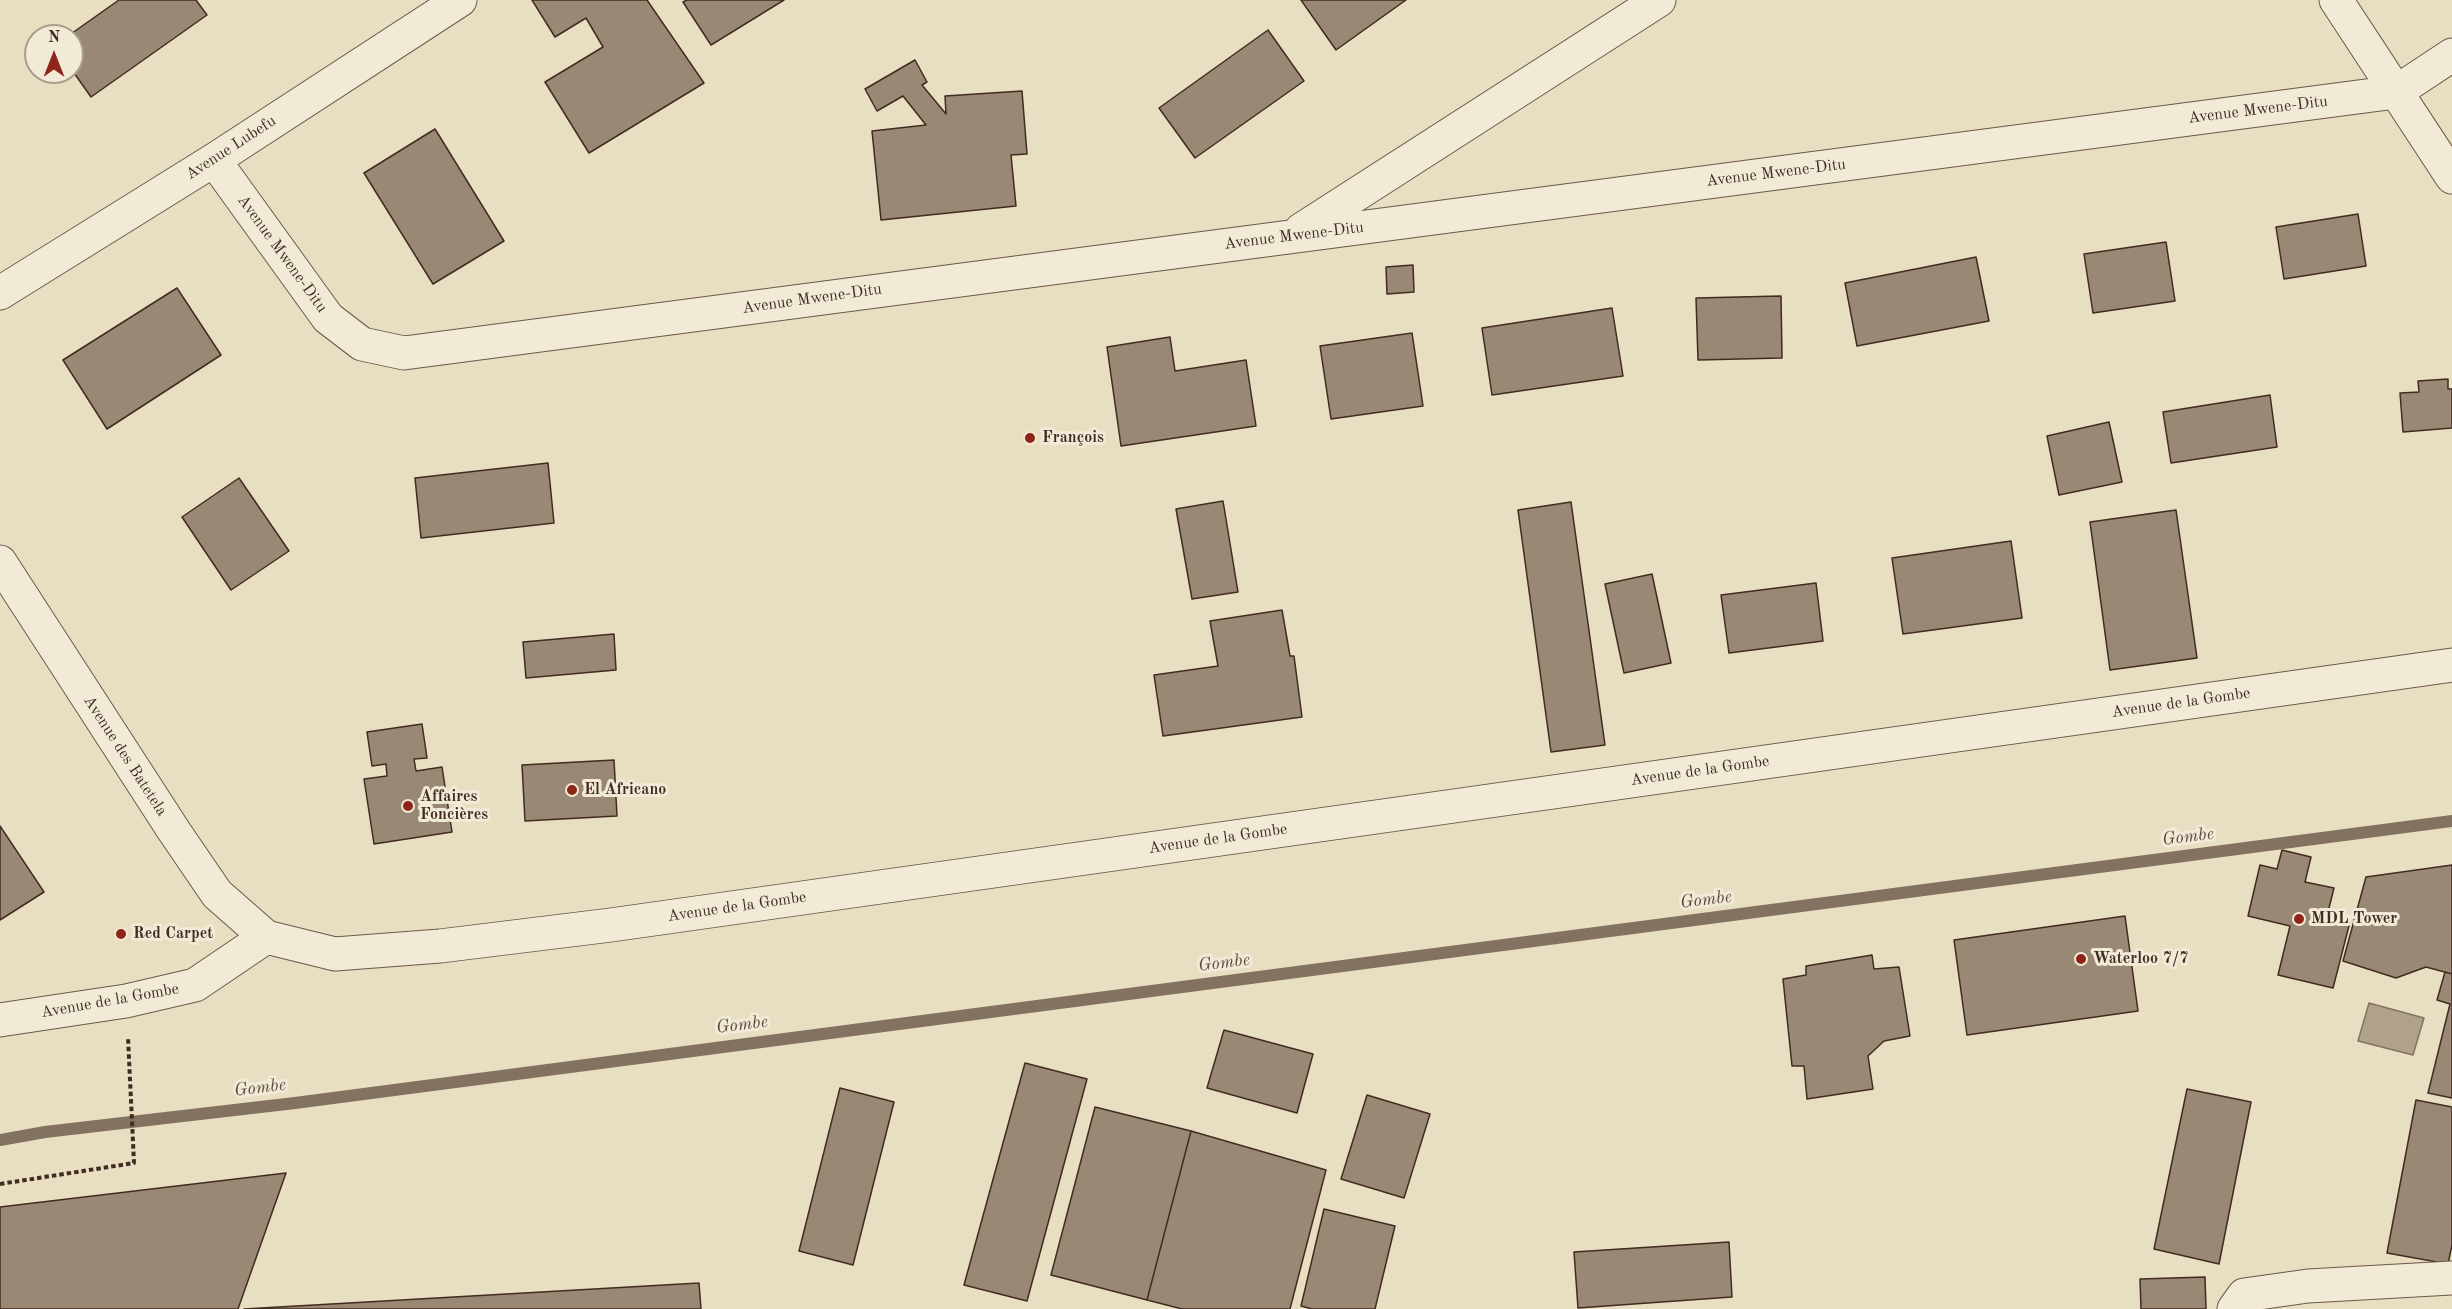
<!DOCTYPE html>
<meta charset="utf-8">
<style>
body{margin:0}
#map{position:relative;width:2452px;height:1309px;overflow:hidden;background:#e8dec1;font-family:"Old Standard TT",serif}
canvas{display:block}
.north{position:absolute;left:24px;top:24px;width:60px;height:60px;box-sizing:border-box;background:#f0ead7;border:2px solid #aa9e8e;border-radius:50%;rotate:0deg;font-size:16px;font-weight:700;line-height:24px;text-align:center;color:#422b21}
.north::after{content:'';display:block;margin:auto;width:21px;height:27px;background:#8f2418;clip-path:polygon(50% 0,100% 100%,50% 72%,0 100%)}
</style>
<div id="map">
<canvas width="2452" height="1309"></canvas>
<div class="north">N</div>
</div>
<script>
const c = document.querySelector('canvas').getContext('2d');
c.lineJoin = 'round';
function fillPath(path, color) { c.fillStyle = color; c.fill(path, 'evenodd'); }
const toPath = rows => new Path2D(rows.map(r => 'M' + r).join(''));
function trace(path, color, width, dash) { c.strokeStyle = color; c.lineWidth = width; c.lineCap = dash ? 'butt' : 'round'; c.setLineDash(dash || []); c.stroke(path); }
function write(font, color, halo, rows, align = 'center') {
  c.font = font + ' "Old Standard TT",serif'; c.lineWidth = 6; c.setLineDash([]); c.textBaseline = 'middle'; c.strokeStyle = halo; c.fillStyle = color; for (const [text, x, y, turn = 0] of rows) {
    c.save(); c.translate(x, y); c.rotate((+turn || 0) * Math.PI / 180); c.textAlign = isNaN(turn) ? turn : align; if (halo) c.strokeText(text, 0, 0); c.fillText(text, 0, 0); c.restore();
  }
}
const water = toPath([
 [2369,1003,2424,1018,2413,1055,2358,1041,2369,1003]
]);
fillPath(water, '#b0a18b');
trace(water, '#847261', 1.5);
trace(toPath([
 [0,1140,45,1132,295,1103,2452,821]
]), '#847261', 12);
const building = toPath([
 [119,0,196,0,207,15,91,97,72,70,72,36,68,36,119,0],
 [532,0,647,0,704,83,589,153,545,82,603,47,586,18,555,37,532,0],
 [687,0,784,0,711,45,683,2,687,0],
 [1301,0,1406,0,1336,50,1301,0],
 [1268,30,1304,81,1195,158,1159,108,1268,30],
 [915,60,927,82,922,85,946,114,945,96,1022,91,1027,154,1011,155,1016,206,881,220,872,131,926,125,903,96,877,111,865,89,915,60],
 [435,129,504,241,433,284,364,173,435,129],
 [2358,214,2366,266,2284,279,2276,227,2358,214],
 [2166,242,2175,301,2093,313,2084,254,2166,242],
 [1976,257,1989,321,1857,346,1845,283,1976,257],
 [1413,265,1414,292,1387,294,1386,267,1413,265],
 [177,288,221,355,107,429,63,360,177,288],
 [1781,296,1782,358,1698,360,1696,298,1781,296],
 [1612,308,1623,376,1492,395,1482,328,1612,308],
 [1412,333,1423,406,1331,419,1320,346,1412,333],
 [1170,337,1175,371,1246,360,1256,426,1121,446,1107,347,1170,337],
 [2448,379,2448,389,2452,389,2452,428,2403,432,2400,393,2419,392,2418,381,2448,379],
 [2270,395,2277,447,2171,463,2163,412,2270,395],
 [2109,422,2122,482,2059,495,2047,436,2109,422],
 [548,463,554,523,421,538,415,478,548,463],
 [239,478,289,551,231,590,182,517,239,478],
 [1223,501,1238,592,1192,599,1176,509,1223,501],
 [1571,502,1605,745,1551,752,1518,510,1571,502],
 [2176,510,2197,658,2110,670,2090,522,2176,510],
 [2011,541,2022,618,1903,634,1892,558,2011,541],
 [1652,574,1671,663,1624,673,1605,584,1652,574],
 [1816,583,1823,641,1729,653,1721,595,1816,583],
 [1282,610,1290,656,1294,656,1302,717,1163,736,1154,675,1218,666,1210,621,1282,610],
 [614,634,616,670,526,678,523,642,614,634],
 [422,724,427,758,414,759,416,771,442,767,452,832,374,844,364,779,387,776,386,764,372,766,367,732,422,724],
 [614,760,617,816,525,821,522,765,614,760],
 [0,826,44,892,0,920,0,826],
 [2282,850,2311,857,2305,882,2334,888,2327,916,2350,922,2333,988,2278,975,2290,926,2248,916,2260,865,2277,869,2282,850],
 [2452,865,2452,974,2426,967,2396,978,2343,961,2366,877,2452,865],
 [2125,916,2138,1011,1967,1035,1954,940,2125,916],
 [1872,955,1874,969,1899,967,1910,1036,1884,1041,1868,1056,1873,1089,1807,1099,1804,1066,1792,1066,1783,979,1806,975,1806,966,1872,955],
 [2445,972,2452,974,2452,1098,2428,1093,2450,1004,2437,1000,2445,972],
 [1224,1030,1313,1054,1297,1113,1207,1088,1224,1030],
 [1025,1063,1087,1079,1027,1301,964,1285,1025,1063],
 [840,1088,894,1102,853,1265,799,1251,840,1088],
 [2187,1089,2251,1102,2219,1264,2154,1249,2187,1089],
 [1367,1095,1430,1114,1404,1198,1341,1179,1367,1095],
 [2416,1100,2452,1107,2452,1245,2448,1264,2387,1253,2416,1100],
 [1095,1107,1191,1131,1147,1300,1051,1275,1095,1107],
 [1191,1131,1326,1170,1290,1309,1182,1309,1147,1300,1191,1131],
 [286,1173,238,1309,0,1309,0,1207,286,1173],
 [1324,1209,1395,1226,1375,1309,1312,1309,1301,1306,1324,1209],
 [1729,1242,1732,1297,1578,1308,1574,1252,1729,1242],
 [2205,1277,2206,1309,2141,1309,2140,1279,2205,1277],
 [699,1283,701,1309,244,1309,699,1283]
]);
fillPath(building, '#988874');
trace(building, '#422b21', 1.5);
const minor = toPath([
 [2336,0,2452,177],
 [214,160,328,318,362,344,404,353,2396,92,2452,55],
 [1301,230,1659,0],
 [0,293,214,160,460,0],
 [0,1020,126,1001,195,985,266,937],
 [2234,1309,2244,1295,2308,1286,2452,1278]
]);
const tertiary = toPath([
 [0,562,174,831,217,894,266,937,335,954,440,946,611,925,2452,665]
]);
trace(minor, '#6c5849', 35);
trace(tertiary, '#6c5849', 35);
trace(toPath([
 [0,1184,134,1163,128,1037]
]), '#422b21', 4, [4.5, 3]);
trace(minor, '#f0ead7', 33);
trace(tertiary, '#f0ead7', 33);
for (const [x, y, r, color] of [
 [1030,438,6,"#8f2418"],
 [572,790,6,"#8f2418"],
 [408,806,6,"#8f2418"],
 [2299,919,6,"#8f2418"],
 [121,934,6,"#8f2418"],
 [2081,959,6,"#8f2418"]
]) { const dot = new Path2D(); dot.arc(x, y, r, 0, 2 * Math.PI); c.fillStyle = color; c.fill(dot); trace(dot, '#f0ead7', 2); }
write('16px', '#422b21', '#f0ead7', [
 ["Avenue Mwene-Ditu",2258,110,-7],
 ["Avenue Lubefu",231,148,-33],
 ["Avenue Mwene-Ditu",1776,173,-7],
 ["Avenue Mwene-Ditu",1294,236,-7],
 ["Avenue Mwene-Ditu",282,254,54],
 ["Avenue Mwene-Ditu",812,299,-8],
 ["Avenue de la Gombe",2181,703,-8],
 ["Avenue des Batetela",125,756,57],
 ["Avenue de la Gombe",1700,771,-8],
 ["Avenue de la Gombe",1218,839,-8],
 ["Avenue de la Gombe",737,907,-8],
 ["Avenue de la Gombe",110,1001,-10]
]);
write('bold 16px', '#422b21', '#f0ead7', [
 ["François",1042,438],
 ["El Africano",584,790],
 ["Affaires",420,797],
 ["Foncières",420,815],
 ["MDL Tower",2311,919],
 ["Red Carpet",133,934],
 ["Waterloo 7/7",2093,959]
], 'left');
write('italic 18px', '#5e483c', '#f0ead7', [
 ["Gombe",2188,837,-7],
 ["Gombe",1706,900,-7],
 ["Gombe",1224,963,-7],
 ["Gombe",742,1025,-7],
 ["Gombe",260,1088,-7]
]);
</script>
